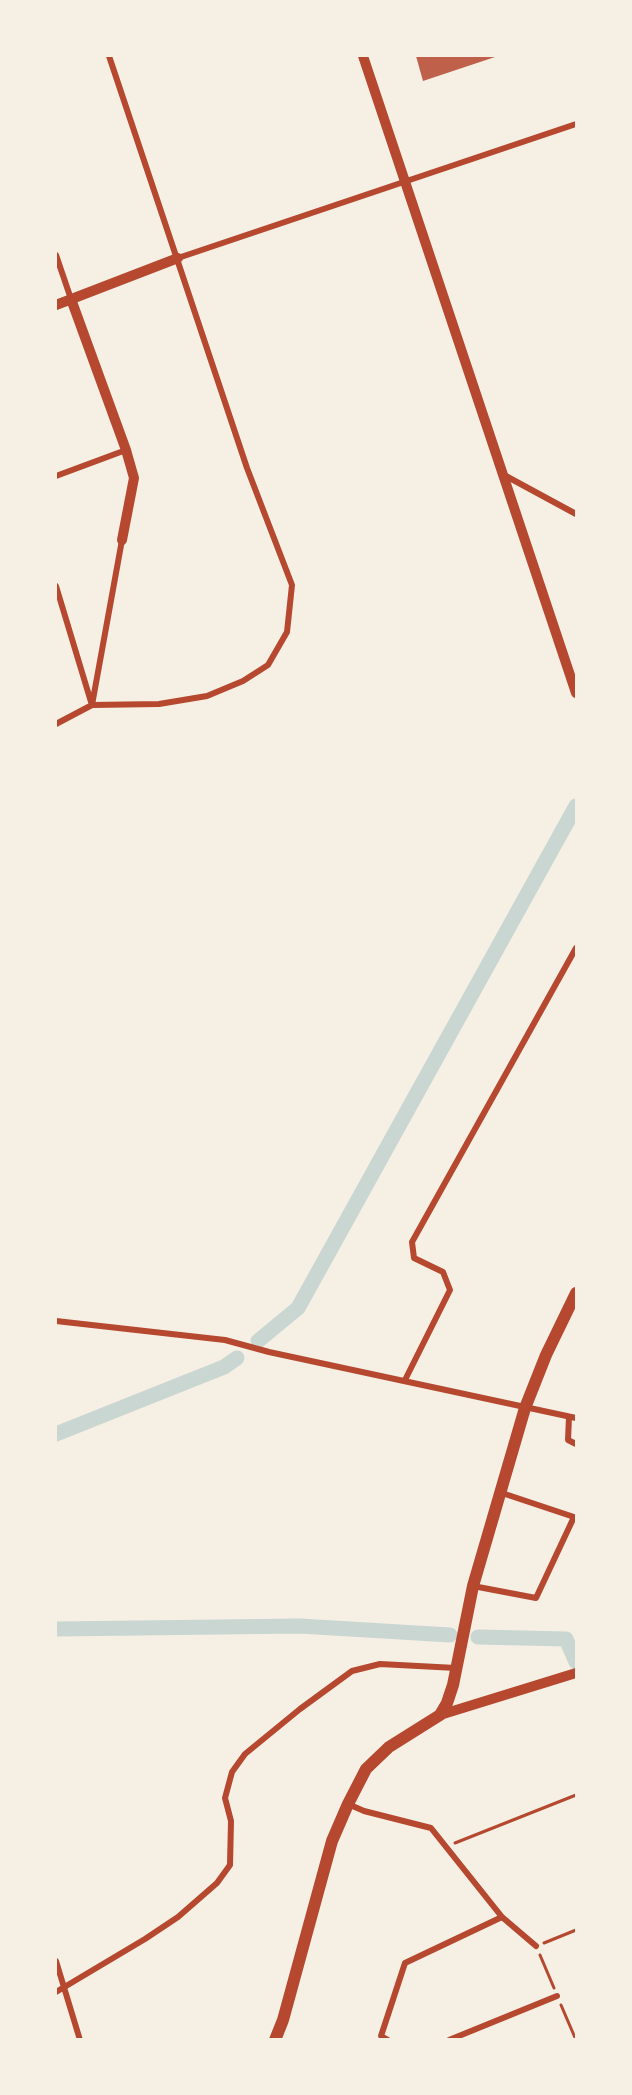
<!DOCTYPE html>
<style>
body{margin:0}
#map{position:relative;width:632px;height:2095px;overflow:hidden;background:#f6efe4;font-family:Helvetica,sans-serif}
canvas{display:block}
.frame{position:absolute;inset:0;border:57px solid #f6efe4;pointer-events:none}
</style>
<div id="map">
<canvas width="632" height="2095"></canvas>
<div class="frame"></div>
</div>
<script>
const c = document.querySelector('canvas').getContext('2d');
c.lineJoin = 'round';
const toPath = rows => new Path2D(rows.map(r => 'M' + r).join(''));
function trace(path, color, width, dash) { c.strokeStyle = color; c.lineWidth = width; c.lineCap = dash ? 'butt' : 'round'; c.setLineDash(dash || []); c.stroke(path); }
function fillPath(path, color) { c.fillStyle = color; c.fill(path, 'evenodd'); }
trace(toPath([
 [258,1341,298,1308,576,806],
 [56,1434,224,1367,237,1358],
 [56,1629,300,1626,450,1635],
 [478,1637,566,1639,576,1662]
]), '#c9d6d2', 15);
fillPath(toPath([
 [416,56,498,56,423,81]
]), '#bf614a');
trace(toPath([
 [455,1843,576,1795],
 [544,1943,576,1930],
 [540,1955,554,1988],
 [561,2005,576,2040]
]), '#b5482f', 3);
trace(toPath([
 [56,255,71,299],
 [178,258,576,124],
 [504,475,576,514],
 [56,476,126,450],
 [56,586,91,702],
 [92,705,122,540],
 [56,724,92,705,159,704,207,696,243,681,268,665,287,632,292,585,247,468,109,56],
 [56,1321,225,1340,269,1352,576,1418],
 [405,1380,450,1290,443,1272,414,1258,412,1242,576,948],
 [569,1417,568,1440,576,1444],
 [473,1586,536,1598,574,1517,499,1492],
 [348,1804,364,1811,431,1828,502,1917,536,1946],
 [56,1961,80,2040],
 [56,1992,145,1939,178,1917,217,1883,230,1865,231,1821,225,1798,232,1772,245,1754,300,1709,352,1671,380,1664,456,1668],
 [388,2040,381,2036,405,1963,502,1917],
 [449,2040,557,1996]
]), '#b5482f', 6);
trace(toPath([
 [363,56,576,693],
 [71,299,126,450,134,478,122,540],
 [56,305,178,258],
 [440,1715,576,1673]
]), '#b5482f', 10);
trace(toPath([
 [275,2040,283,2020,332,1841,348,1804,366,1769,389,1747,440,1715,447,1703,453,1685,473,1586,525,1408,546,1355,576,1293]
]), '#b5482f', 12);
</script>
